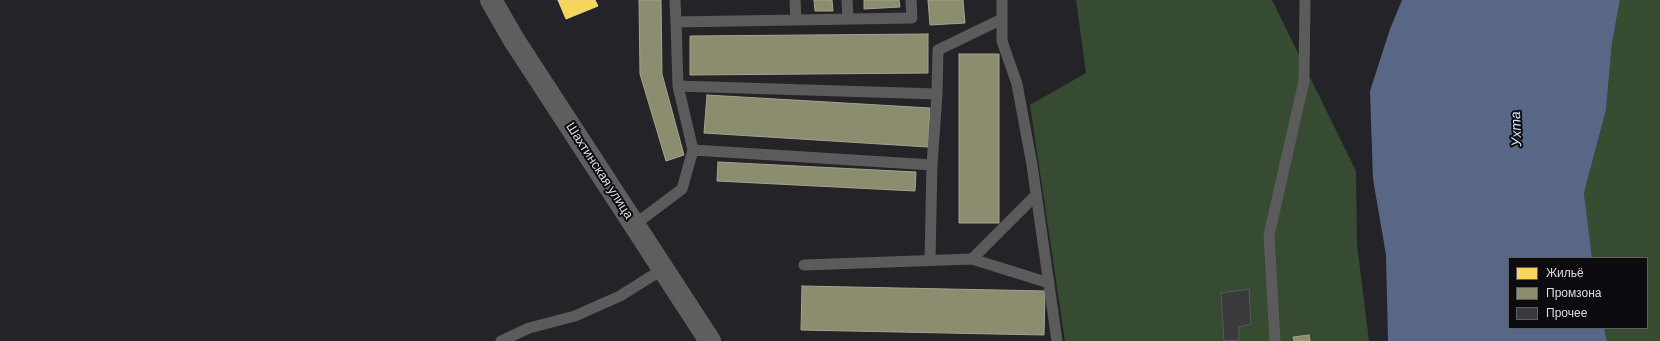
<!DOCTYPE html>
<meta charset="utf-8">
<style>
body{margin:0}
#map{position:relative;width:1660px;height:341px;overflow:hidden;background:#242428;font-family:"DM Sans",sans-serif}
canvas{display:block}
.legend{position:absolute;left:1508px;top:257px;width:140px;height:72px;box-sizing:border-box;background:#0c0c10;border:1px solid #5f5f64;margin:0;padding:5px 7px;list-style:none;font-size:12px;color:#dbdce1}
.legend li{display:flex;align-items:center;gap:8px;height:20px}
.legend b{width:20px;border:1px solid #5f5f64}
</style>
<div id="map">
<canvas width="1660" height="341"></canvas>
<ul class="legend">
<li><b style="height:11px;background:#f6d55c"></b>Жильё</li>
<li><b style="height:11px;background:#8c8c6e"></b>Промзона</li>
<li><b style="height:11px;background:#3a3a3d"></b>Прочее</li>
</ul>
</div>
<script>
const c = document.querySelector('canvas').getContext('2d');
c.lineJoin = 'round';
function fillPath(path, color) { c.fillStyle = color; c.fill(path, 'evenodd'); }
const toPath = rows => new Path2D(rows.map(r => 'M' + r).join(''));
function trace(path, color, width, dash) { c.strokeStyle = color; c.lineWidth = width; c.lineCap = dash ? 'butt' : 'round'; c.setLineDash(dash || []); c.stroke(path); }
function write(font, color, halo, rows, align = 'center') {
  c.font = font + ' "DM Sans",sans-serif'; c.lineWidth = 4; c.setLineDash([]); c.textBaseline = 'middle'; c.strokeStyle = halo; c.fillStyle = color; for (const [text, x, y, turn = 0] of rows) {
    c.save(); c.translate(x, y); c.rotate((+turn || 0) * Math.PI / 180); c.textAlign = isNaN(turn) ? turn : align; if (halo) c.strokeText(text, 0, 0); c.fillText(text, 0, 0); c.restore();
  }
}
fillPath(toPath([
 [1076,0,1272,0,1356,171,1357,244,1369,341,1065,341,1030,105,1086,73]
]), '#374a32');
fillPath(toPath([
 [1620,0,1660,0,1660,341,1607,341,1604,328,1647,328,1647,258,1592,258,1590,245,1584,193,1606,110,1612,43]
]), '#384c32');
fillPath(toPath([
 [1402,0,1620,0,1612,43,1606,110,1584,193,1592,258,1509,258,1509,328,1604,328,1607,341,1388,341,1386,255,1373,179,1370,91,1390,29]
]), '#576785');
const homes = toPath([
 [558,0,595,0,598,6,566,19,558,0]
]);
fillPath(homes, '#f6d55c');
trace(homes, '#eed784', 1);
const industry = toPath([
 [639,0,661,0,662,74,684,155,666,161,640,74,639,0],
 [814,0,832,0,833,11,815,11,814,0],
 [864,0,899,0,900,7,864,9,864,0],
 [928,0,963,0,965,23,930,25,928,0],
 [928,34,928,73,690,75,690,36,928,34],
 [959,54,999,54,999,223,959,223,959,54],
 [707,95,930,108,928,147,704,133,707,95],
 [718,162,916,172,915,191,717,181,718,162],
 [802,286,1045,291,1044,335,801,330,802,286],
 [1309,335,1310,341,1294,341,1293,337,1309,335]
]);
fillPath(industry, '#8c8c6e');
trace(industry, '#a4a490', 1);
const building = toPath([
 [1249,289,1251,324,1239,327,1239,340,1224,341,1221,293,1249,289]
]);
fillPath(building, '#3a3a3d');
trace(building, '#58595c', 1);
trace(toPath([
 [675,0,676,22],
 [795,0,796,20],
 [847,0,848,19],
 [1002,0,1002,41,1017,84,1032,165,1057,341],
 [678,86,676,22,912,18,911,0],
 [937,94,938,50,1002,19],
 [693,150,678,86,937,94,932,165],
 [634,225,682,189,693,150,932,165,930,260],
 [972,259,1036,195],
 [804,265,972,259,1049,283],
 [501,341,529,328,575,316,620,296,663,269],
 [1275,341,1269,235,1304,81,1305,0]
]), '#5c5b5b', 11);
trace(toPath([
 [491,0,514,40,710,341]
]), '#5f5e5f', 22);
write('13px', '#dbdce1', '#0c0c10', [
 ["Шахтинская улица",599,171,57]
]);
write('italic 14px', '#d7e4fb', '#0c0c10', [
 ["Ухта",1517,129,-92]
]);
</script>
